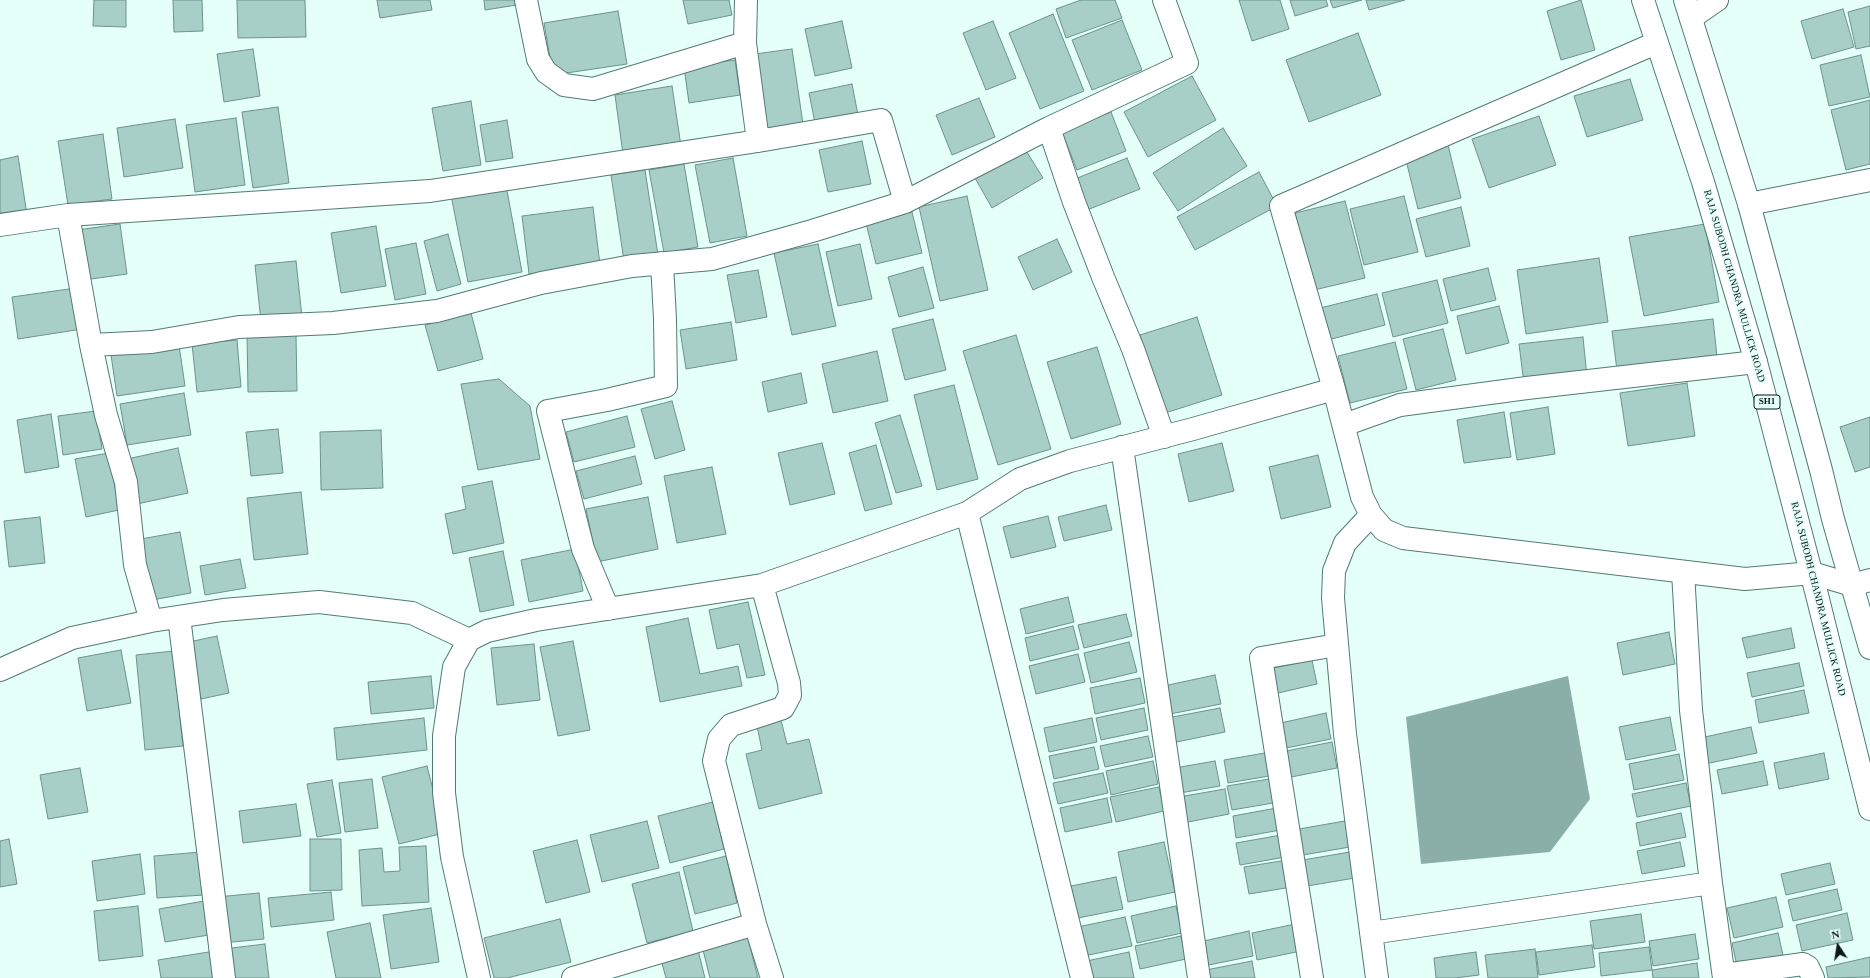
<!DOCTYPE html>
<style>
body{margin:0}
#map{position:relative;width:1870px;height:978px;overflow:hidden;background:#e5fff9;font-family:"Times New Roman",serif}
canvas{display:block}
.north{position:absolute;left:1818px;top:926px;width:40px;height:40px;-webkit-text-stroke:3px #e5fff9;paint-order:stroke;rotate:348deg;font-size:11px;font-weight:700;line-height:16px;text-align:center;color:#071815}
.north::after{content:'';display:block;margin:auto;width:14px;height:18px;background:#071815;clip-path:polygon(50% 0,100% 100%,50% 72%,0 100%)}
</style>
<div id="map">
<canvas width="1870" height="978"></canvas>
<div class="north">N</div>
</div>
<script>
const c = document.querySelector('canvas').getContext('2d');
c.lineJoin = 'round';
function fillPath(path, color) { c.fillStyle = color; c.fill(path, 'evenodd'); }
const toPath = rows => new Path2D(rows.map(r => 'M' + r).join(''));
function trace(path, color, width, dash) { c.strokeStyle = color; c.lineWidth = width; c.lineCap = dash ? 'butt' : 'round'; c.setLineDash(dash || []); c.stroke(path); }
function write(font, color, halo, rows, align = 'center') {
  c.font = font + ' "Times New Roman",serif'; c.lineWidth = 3.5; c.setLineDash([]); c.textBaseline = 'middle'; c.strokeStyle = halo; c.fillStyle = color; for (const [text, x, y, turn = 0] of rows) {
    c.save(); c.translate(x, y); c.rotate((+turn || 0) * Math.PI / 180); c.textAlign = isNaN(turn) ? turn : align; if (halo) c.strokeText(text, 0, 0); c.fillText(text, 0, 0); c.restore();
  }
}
fillPath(toPath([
 [1568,676,1590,799,1550,852,1421,864,1406,717]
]), '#89afa8');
const building = toPath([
 [94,0,126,0,126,27,93,26,94,0],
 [173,0,202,0,203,31,174,32,173,0],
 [237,0,305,0,306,37,238,38,237,0],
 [377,0,430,0,432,10,380,18,377,0],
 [484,0,522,0,523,4,485,10,484,0],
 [683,0,729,0,732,15,688,24,683,0],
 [1081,0,1115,0,1122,18,1066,38,1056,9,1081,0],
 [1239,0,1280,0,1289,29,1252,41,1239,0],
 [1290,0,1326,0,1328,6,1295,16,1290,0],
 [1330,0,1362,0,1333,8,1330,0],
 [1366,0,1405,0,1369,10,1366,0],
 [1581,0,1595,50,1561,60,1547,11,1581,0],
 [1870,6,1870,46,1856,49,1848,12,1870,6],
 [1843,9,1854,47,1812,59,1801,21,1843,9],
 [618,11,627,64,553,75,544,23,618,11],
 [1053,14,1084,91,1040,109,1009,33,1053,14],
 [1122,20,1142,70,1092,90,1072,40,1122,20],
 [842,21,852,68,815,76,805,29,842,21],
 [993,21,1016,78,986,90,963,33,993,21],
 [1358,33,1381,95,1309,122,1286,60,1358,33],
 [253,49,260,96,224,102,217,54,253,49],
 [792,49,803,124,766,130,755,54,792,49],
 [1861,55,1870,97,1829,106,1820,65,1861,55],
 [735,60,740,95,689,103,684,67,735,60],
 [1192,76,1216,120,1148,157,1124,112,1192,76],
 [1630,79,1643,120,1587,137,1574,96,1630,79],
 [852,84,858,115,815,123,809,93,852,84],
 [672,86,681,146,623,154,615,95,672,86],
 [979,98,995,137,952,155,936,115,979,98],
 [1870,100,1870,164,1846,170,1831,110,1870,100],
 [471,101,481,165,443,171,432,108,471,101],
 [278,107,289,183,253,188,242,112,278,107],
 [1111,112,1126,151,1077,170,1062,132,1111,112],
 [1539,116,1556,165,1489,188,1472,139,1539,116],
 [236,118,245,185,195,192,186,125,236,118],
 [175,119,183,168,124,177,117,128,175,119],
 [507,120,513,158,486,162,480,125,507,120],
 [1223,128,1247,166,1178,211,1153,173,1223,128],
 [103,134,112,199,68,205,58,141,103,134],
 [862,141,871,184,828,192,819,150,862,141],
 [1448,145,1461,198,1418,209,1405,156,1448,145],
 [1025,149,1043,178,992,208,975,178,1025,149],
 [18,156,27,215,0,220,0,160,18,156],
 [733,158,747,236,710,243,695,165,733,158],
 [1127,158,1140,189,1087,210,1075,179,1127,158],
 [684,164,698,247,664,253,649,170,684,164],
 [645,170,658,255,624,261,611,175,645,170],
 [1259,172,1277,206,1195,250,1177,217,1259,172],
 [506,185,522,272,468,282,451,195,506,185],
 [967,196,988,290,940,301,919,207,967,196],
 [1404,196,1418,252,1364,265,1350,209,1404,196],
 [1345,201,1365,278,1314,290,1295,213,1345,201],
 [593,207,600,265,529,274,522,216,593,207],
 [1461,207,1470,246,1426,257,1416,219,1461,207],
 [912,212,922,253,876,264,866,223,912,212],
 [120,224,127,274,84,280,77,230,120,224],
 [1705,224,1719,302,1644,316,1629,237,1705,224],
 [376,226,386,286,341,293,331,233,376,226],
 [448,234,461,284,437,291,424,241,448,234],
 [1057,239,1072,272,1033,290,1018,257,1057,239],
 [416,243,426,294,395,300,385,249,416,243],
 [818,244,836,326,792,335,774,253,818,244],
 [860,244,872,299,838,306,826,252,860,244],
 [1599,258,1608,322,1526,334,1517,270,1599,258],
 [296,261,302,317,261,321,255,265,296,261],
 [923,267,934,308,899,317,888,277,923,267],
 [1488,268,1496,300,1451,311,1443,279,1488,268],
 [758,270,767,317,736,323,727,275,758,270],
 [1437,280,1448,323,1393,337,1382,293,1437,280],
 [76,288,82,329,18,339,12,297,76,288],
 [1377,294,1385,325,1324,341,1316,309,1377,294],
 [1499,306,1509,343,1466,354,1457,316,1499,306],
 [471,313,483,359,438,371,425,325,471,313],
 [1197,317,1222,395,1165,413,1140,335,1197,317],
 [933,319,946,370,905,380,892,329,933,319],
 [1713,319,1718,366,1618,378,1612,331,1713,319],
 [731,322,737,360,686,369,680,330,731,322],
 [1443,329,1456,380,1416,390,1403,339,1443,329],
 [247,334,296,334,297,391,248,392,247,334],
 [1016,335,1051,449,998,465,963,351,1016,335],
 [1583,337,1587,377,1524,384,1519,344,1583,337],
 [237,340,241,387,197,392,192,344,237,340],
 [1395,342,1407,389,1350,403,1338,356,1395,342],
 [179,345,185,386,117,396,111,355,179,345],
 [1097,347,1121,424,1071,439,1047,362,1097,347],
 [877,351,888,401,833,413,822,364,877,351],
 [801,373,807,403,768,412,762,382,801,373],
 [499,379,530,406,540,459,478,470,461,384,499,379],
 [1687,383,1695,436,1628,446,1620,393,1687,383],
 [954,385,978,479,937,490,914,395,954,385],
 [184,393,191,435,127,445,120,404,184,393],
 [672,401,685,450,655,459,641,409,672,401],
 [1548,407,1555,454,1517,460,1510,413,1548,407],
 [96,411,102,449,63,455,58,416,96,411],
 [1504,412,1511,457,1464,463,1457,420,1504,412],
 [51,414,59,467,25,473,17,420,51,414],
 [900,415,922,486,896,493,875,423,900,415],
 [627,416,635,447,574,462,566,432,627,416],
 [1870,417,1870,467,1855,472,1840,427,1870,417],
 [278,429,283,473,251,476,246,432,278,429],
 [381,430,383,488,321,490,320,432,381,430],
 [822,443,835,494,790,505,778,453,822,443],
 [1222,443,1234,491,1189,502,1178,454,1222,443],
 [876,445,892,504,865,511,849,453,876,445],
 [178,448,188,493,137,504,127,459,178,448],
 [109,453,119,510,86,517,75,459,109,453],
 [1318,455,1331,507,1281,519,1269,467,1318,455],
 [635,456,642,484,584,499,576,471,635,456],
 [712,467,726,534,677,543,664,476,712,467],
 [492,481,504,543,453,554,445,514,466,509,462,487,492,481],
 [301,492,308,554,254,560,247,498,301,492],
 [648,497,658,549,597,562,586,509,648,497],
 [1106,505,1112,530,1064,541,1058,517,1106,505],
 [1048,516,1056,547,1011,558,1003,527,1048,516],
 [40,517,45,563,9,567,4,521,40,517],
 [180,532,191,593,152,600,141,539,180,532],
 [575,549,583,591,529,602,521,560,575,549],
 [503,551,514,605,480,612,469,558,503,551],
 [240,559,246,588,205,595,200,566,240,559],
 [1068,597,1074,622,1026,634,1020,609,1068,597],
 [748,602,765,675,747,678,739,644,717,649,709,610,748,602],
 [1126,614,1132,636,1084,648,1078,625,1126,614],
 [688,618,700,674,738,666,742,686,660,702,646,627,688,618],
 [1073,626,1079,649,1030,661,1025,638,1073,626],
 [1791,628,1795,648,1747,658,1742,638,1791,628],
 [1669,632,1675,664,1623,675,1617,643,1669,632],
 [217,636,229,693,201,699,189,642,217,636],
 [573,641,590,730,558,736,540,647,573,641],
 [1129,642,1137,672,1091,683,1084,653,1129,642],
 [534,644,540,700,497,705,491,648,534,644],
 [121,650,131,703,87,711,78,658,121,650],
 [173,651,183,746,145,750,136,655,173,651],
 [1078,654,1085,682,1036,694,1029,666,1078,654],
 [1312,660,1317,684,1274,694,1269,669,1312,660],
 [1799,663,1804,686,1752,697,1747,673,1799,663],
 [1215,675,1221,704,1165,715,1159,687,1215,675],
 [431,676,434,708,371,714,368,682,431,676],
 [1140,678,1145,703,1095,714,1090,688,1140,678],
 [1804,690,1809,713,1759,723,1755,700,1804,690],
 [1144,708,1148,730,1101,740,1096,718,1144,708],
 [1220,708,1225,732,1167,744,1162,719,1220,708],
 [1326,713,1331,739,1281,749,1276,724,1326,713],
 [1670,717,1676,750,1626,760,1619,727,1670,717],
 [424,718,427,750,337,760,334,728,424,718],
 [1092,718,1097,742,1049,752,1044,728,1092,718],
 [781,720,787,744,809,739,822,793,759,809,746,754,762,750,757,726,781,720],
 [1751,727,1757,753,1705,764,1700,738,1751,727],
 [1148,736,1153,757,1105,767,1100,746,1148,736],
 [1332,742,1337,768,1286,778,1281,752,1332,742],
 [1094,747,1099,769,1054,779,1049,756,1094,747],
 [1271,752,1275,775,1228,783,1224,760,1271,752],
 [1824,753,1829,779,1779,789,1774,763,1824,753],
 [1679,754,1684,780,1634,790,1629,764,1679,754],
 [1153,761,1158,784,1111,795,1106,771,1153,761],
 [1215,761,1220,786,1174,794,1169,769,1215,761],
 [1763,761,1768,785,1722,794,1717,770,1763,761],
 [427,766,444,833,399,844,382,777,427,766],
 [80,768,88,812,48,819,40,775,80,768],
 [1103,773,1108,793,1058,804,1053,783,1103,773],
 [1275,778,1279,802,1232,810,1227,786,1275,778],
 [372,779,378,828,345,832,339,783,372,779],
 [332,780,341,833,317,837,307,784,332,780],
 [1686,783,1691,806,1637,817,1632,794,1686,783],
 [1159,787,1164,811,1116,822,1110,797,1159,787],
 [1225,789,1229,814,1183,823,1179,797,1225,789],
 [1107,798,1112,822,1065,832,1060,808,1107,798],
 [713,802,724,849,670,863,658,816,713,802],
 [296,804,301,836,243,843,239,811,296,804],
 [1282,807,1286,829,1236,838,1233,816,1282,807],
 [1681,813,1686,837,1640,846,1636,823,1681,813],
 [647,821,659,868,602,882,590,835,647,821],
 [1345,821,1350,847,1297,856,1293,830,1345,821],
 [1287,834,1291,856,1240,865,1236,843,1287,834],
 [9,839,17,884,0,887,0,841,9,839],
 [310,839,341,839,342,890,310,891,310,839],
 [577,840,590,892,546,903,533,851,577,840],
 [1164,842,1175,892,1128,902,1118,852,1164,842],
 [1680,842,1685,866,1642,874,1637,851,1680,842],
 [426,846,429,902,362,906,359,850,382,848,384,872,400,871,399,847,426,846],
 [201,852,204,895,157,898,154,856,201,852],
 [1350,852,1355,878,1301,887,1297,861,1350,852],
 [140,854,145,894,97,901,92,861,140,854],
 [726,856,737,903,695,914,683,867,726,856],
 [1287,860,1292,887,1249,894,1244,867,1287,860],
 [1830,863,1835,884,1786,895,1781,874,1830,863],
 [679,872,693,931,647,943,632,884,679,872],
 [1116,877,1123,909,1078,918,1071,886,1116,877],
 [1837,889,1842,910,1793,921,1788,900,1837,889],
 [331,892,334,920,271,927,268,898,331,892],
 [259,893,264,939,222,943,217,897,259,893],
 [1776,897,1783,927,1734,938,1727,908,1776,897],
 [204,901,209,935,165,942,159,909,204,901],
 [138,906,143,956,99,961,94,911,138,906],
 [1176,906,1182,933,1137,943,1131,916,1176,906],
 [431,908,439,962,391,969,383,915,431,908],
 [1847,913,1853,940,1802,951,1796,925,1847,913],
 [1641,914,1645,942,1594,949,1590,921,1641,914],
 [1125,917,1132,946,1084,956,1078,927,1125,917],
 [560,919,571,962,507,978,494,978,484,938,560,919],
 [370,923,381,978,336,978,327,932,370,923],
 [1300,923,1306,950,1257,960,1252,933,1300,923],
 [1249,931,1253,956,1204,966,1199,942,1249,931],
 [1778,933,1783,955,1737,966,1732,943,1778,933],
 [1695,934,1699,959,1653,966,1649,941,1695,934],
 [747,935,758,978,710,978,702,946,747,935],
 [1181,936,1186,959,1140,969,1135,946,1181,936],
 [265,944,269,978,227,978,224,949,265,944],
 [1592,945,1595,967,1539,975,1536,952,1592,945],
 [697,946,705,978,666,978,660,956,697,946],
 [1649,947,1652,970,1601,976,1599,953,1649,947],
 [1535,949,1538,978,1488,978,1485,955,1535,949],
 [215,951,219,978,161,978,158,960,215,951],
 [1129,952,1134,978,1085,978,1082,962,1129,952],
 [1476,952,1479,975,1455,978,1436,978,1434,958,1476,952],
 [1870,957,1870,977,1828,978,1826,967,1870,957],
 [1252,961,1255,978,1208,978,1206,970,1252,961],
 [1697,963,1699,978,1653,978,1652,970,1697,963]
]);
fillPath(building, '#a7cec7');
trace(building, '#6b948c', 1);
const street = toPath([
 [526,0,538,59,546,72,564,85,593,89,745,43],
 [746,0,745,43,758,141,881,120,905,202],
 [1691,18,1717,0],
 [1049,128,1074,202,1103,277,1133,349,1164,437],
 [1749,204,1870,180],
 [68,215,91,345,106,415,126,482,135,565,151,621],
 [0,225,68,215,430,191,758,141],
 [91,345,152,342,239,327,333,323,437,311,541,283,632,266,712,259,812,231,905,202,1049,128,1187,63,1164,0],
 [1334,389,1281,206,1656,43],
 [1344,425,1400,405,1527,388,1756,362],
 [1122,447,1199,978],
 [967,513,1082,978],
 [1371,515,1345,543,1334,571,1333,598,1345,734,1377,978],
 [1683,572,1691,710,1711,883,1724,978],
 [608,609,583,549,548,411,607,400,666,386,665,319,662,263],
 [179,617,224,978],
 [0,670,72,638,151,621,223,610,319,602,412,613,469,640],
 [755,924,714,761,719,739,731,725,783,708,790,695,789,683,762,585],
 [1371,933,1711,883],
 [1724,975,1803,964,1808,967,1813,978],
 [479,978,452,857,444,793,444,736,454,667,469,640,487,631,536,620,762,585,967,513,1020,479,1070,461,1193,429,1334,389,1362,497,1371,515,1384,530,1403,538,1745,579,1812,573,1852,585,1870,580],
 [573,978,755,924,772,978],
 [1312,978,1261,658,1337,645]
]);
const primary = toPath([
 [1643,0,1703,182,1756,362,1817,595,1870,809],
 [1685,0,1749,204,1821,470,1833,519,1870,648]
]);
trace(street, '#527b73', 24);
trace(primary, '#527b73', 24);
trace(street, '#fff', 22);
trace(primary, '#fff', 22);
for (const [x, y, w] of [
 [1767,402,26]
]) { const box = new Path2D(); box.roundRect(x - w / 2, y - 7, w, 14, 3); c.fillStyle = '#e5fff9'; c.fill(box); trace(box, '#071815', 1); }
write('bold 9px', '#071815', null, [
 ["SH1",1767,402]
]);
write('10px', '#071815', '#e5fff9', [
 ["RAJA SUBODH CHANDRA MULLICK ROAD",1734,286,74],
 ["RAJA SUBODH CHANDRA MULLICK ROAD",1818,599,76]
]);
</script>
